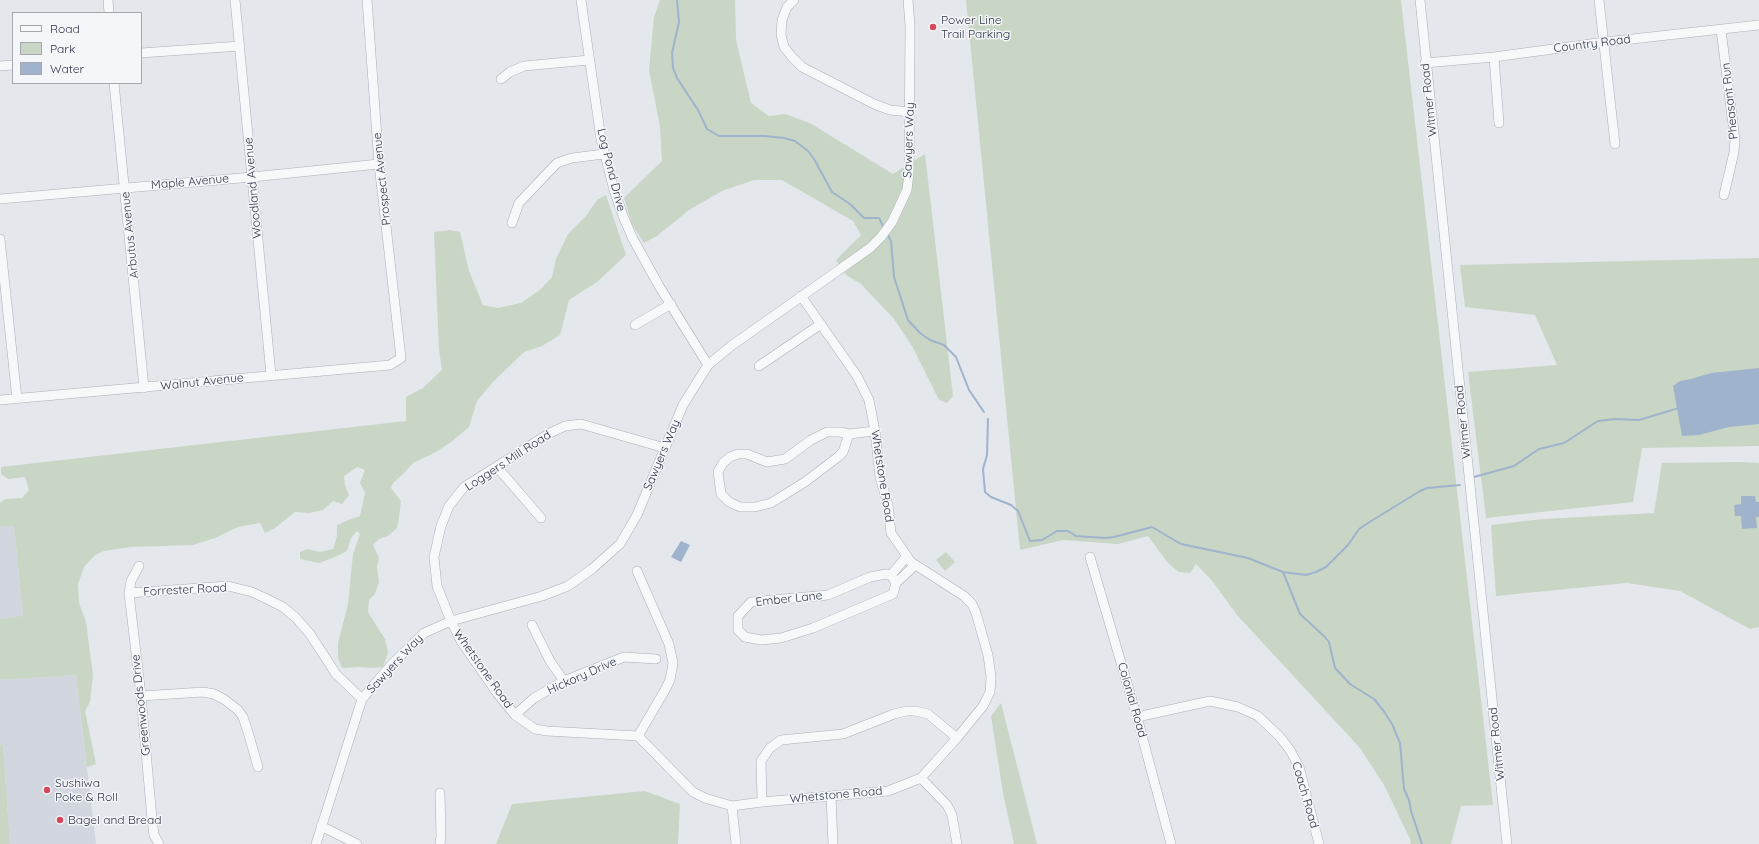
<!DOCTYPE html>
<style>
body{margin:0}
#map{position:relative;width:1759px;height:844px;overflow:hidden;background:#e4e7ec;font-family:Quicksand,sans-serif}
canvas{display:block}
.legend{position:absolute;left:12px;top:12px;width:130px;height:72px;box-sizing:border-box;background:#f4f6f9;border:1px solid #a4a8b1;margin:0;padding:5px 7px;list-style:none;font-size:12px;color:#2b3445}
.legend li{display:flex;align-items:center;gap:8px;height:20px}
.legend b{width:20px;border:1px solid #a4a8b1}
</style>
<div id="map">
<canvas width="1759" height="844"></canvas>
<ul class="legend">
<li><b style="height:5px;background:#f7f8fa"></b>Road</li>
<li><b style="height:11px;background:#c9d6c5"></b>Park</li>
<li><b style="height:11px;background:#9fb4cc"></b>Water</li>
</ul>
</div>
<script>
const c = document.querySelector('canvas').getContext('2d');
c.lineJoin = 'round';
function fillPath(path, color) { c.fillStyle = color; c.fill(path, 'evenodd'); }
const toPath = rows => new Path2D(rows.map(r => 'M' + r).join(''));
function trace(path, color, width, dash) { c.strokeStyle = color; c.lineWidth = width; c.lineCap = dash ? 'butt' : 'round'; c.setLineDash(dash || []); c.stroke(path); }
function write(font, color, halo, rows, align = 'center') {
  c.font = font + ' Quicksand,sans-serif'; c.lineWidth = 3; c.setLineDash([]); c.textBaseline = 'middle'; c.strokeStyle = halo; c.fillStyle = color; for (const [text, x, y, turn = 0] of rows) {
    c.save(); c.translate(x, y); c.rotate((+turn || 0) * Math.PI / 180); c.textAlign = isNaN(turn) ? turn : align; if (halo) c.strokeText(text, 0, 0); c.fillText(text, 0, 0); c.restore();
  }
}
fillPath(toPath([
 [14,525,23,617,0,619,0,526],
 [76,675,96,844,10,844,3,745,0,745,0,680]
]), '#d2d6de');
fillPath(toPath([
 [660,0,735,0,736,40,751,103,769,116,785,114,810,123,893,174,925,154,953,396,947,403,939,400,912,346,894,319,861,284,846,275,836,260,861,235,853,221,782,180,754,180,722,191,689,210,657,236,644,243,632,224,624,198,662,161,660,127,649,70,654,17],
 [966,0,1401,0,1493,805,1461,806,1451,844,1410,844,1411,841,1384,785,1360,748,1237,615,1213,582,1196,564,1190,573,1179,572,1168,563,1148,536,1118,544,1063,540,1020,550],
 [606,195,626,255,597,282,569,300,560,335,542,346,524,352,493,382,477,401,469,427,451,442,436,452,413,463,405,472,393,483,391,488,401,501,399,518,397,528,388,536,379,539,373,545,379,558,377,567,379,582,375,594,369,600,368,612,385,639,388,653,383,667,372,668,359,667,342,668,338,658,338,643,348,604,353,554,360,534,357,531,351,538,347,551,335,557,319,563,300,559,300,552,307,549,320,552,333,549,337,536,337,525,351,519,360,516,365,493,360,483,365,470,357,467,344,476,345,485,349,495,342,504,333,501,323,510,309,513,295,512,275,528,265,533,260,523,238,527,215,538,193,545,131,547,104,551,95,555,84,567,78,584,79,603,86,622,93,675,90,702,85,711,96,764,87,767,76,675,0,680,0,619,23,616,14,526,0,526,0,503,5,499,22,498,29,490,25,477,8,479,1,474,1,467,406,421,406,397,423,388,442,370,439,350,434,232,450,230,460,232,469,271,483,305,498,308,521,303,540,290,552,277,556,259,568,234,586,216,597,200],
 [1759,258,1759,446,1642,448,1633,502,1486,518,1468,372,1557,365,1535,315,1465,307,1460,265],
 [1741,462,1759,463,1759,627,1750,629,1680,591,1627,583,1496,596,1491,525,1543,519,1654,513,1662,463],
 [946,552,955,562,945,571,936,560],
 [1001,703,1037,844,1014,844,1003,793,991,716],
 [0,745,3,745,10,844,0,844],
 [645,791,680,804,678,844,496,844,512,804]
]), '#c9d6c5');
fillPath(toPath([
 [1759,368,1759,424,1729,427,1699,435,1682,436,1673,386,1680,381,1691,379,1711,373],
 [1741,496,1755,496,1756,502,1759,502,1759,517,1756,517,1757,528,1742,529,1741,516,1735,516,1734,505,1741,504],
 [681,541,690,545,681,562,671,557]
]), '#9fb4cc');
trace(toPath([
 [677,0,679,22,672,53,673,68,677,78,698,110,707,129,719,136,765,136,784,138,795,141,808,151,814,159,832,192,850,204,864,218,879,218,884,228],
 [887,233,891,241,894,277,908,320,920,333,930,340,944,345,956,357,969,390,984,412],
 [988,419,987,455,983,469,985,492,991,497,1011,505,1018,511,1030,541,1042,540,1057,531,1068,531,1076,536,1105,538,1114,537,1152,527,1181,544,1248,558,1283,572,1306,575,1316,572,1326,567,1348,545,1359,529,1368,523,1420,491,1427,488,1460,485],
 [1474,477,1514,466,1539,449,1564,443,1598,421,1615,419,1639,420,1679,408],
 [1283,572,1300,614,1325,637,1329,642,1335,668,1350,684,1374,699,1383,710,1392,724,1400,743,1404,789,1409,800,1411,811,1422,844]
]), '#9fb4cc', 2);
const minor = toPath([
 [108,0,109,13],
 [235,0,271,375],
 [581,0,601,139,614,190,623,216,632,237,659,286,708,365],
 [794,0,787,7,782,20,781,35,784,47,792,57,802,67,874,104,890,110,910,112],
 [1420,0,1507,844],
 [1599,0,1615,144],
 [1721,30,1735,140,1734,152,1724,195],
 [141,53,240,46],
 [1494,57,1499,123],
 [1425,63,1494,57,1605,42,1759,25],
 [0,66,13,65],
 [501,79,510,72,524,66,589,60],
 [114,83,144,388],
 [0,199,252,177,379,164],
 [512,223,519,203,557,163,572,158,604,154],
 [0,239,17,399],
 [635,325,671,304],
 [759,366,821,324],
 [0,400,390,365,401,358,379,164,367,0],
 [849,434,843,452,838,457,805,482,771,503,755,507,740,507,729,502,721,494,718,472,723,463,730,457,738,454,747,454,767,462,785,459,811,440,827,432,840,432,849,434,875,431],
 [665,448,581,424,565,426,550,433,464,487,449,506,441,526,434,557,437,586,451,621,461,641,497,693,515,715,535,729,547,731,638,736,693,792,705,798,732,806,762,802,888,791,921,778,957,738,983,706,990,692,991,677,988,655,976,613,972,604,964,596,911,562,891,533,888,505,880,477,875,431,869,400,857,376,801,296],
 [497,467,541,518],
 [1090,557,1137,717,1171,844],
 [139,566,131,581,129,593,141,696,152,819,154,835,159,844],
 [637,571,669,644,673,663,670,680,665,690,638,736],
 [886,574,891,575,896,583,893,594,813,628,781,638,761,640,745,637,738,630,738,616,751,602,828,595,870,577,886,574],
 [891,575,907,556],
 [896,583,915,565],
 [129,593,228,586,252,592,267,599,283,607,296,618,310,634,336,674,362,699],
 [532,625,550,661,564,681],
 [141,696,203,692,214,694,225,700,238,710,243,717,248,732,258,767],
 [515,715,534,698,564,681,624,657,656,659],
 [1137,717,1210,701,1238,707,1258,716,1280,737,1290,750,1299,767,1319,844],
 [921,778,947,805,952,815,957,844],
 [440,793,441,837,440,844],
 [831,796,833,844],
 [762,802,761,761,770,748,781,740,843,734,894,714,907,711,915,711,928,714,957,738],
 [732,806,736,844],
 [321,826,357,844],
 [316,844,362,699,392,664,424,633,451,621,542,596,568,586,592,569,620,544,637,515,683,405,708,365,731,346,870,248,881,237,892,222,907,190,909,173,910,26,908,0]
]);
trace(minor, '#a9aeb7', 10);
trace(minor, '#f7f8fa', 9);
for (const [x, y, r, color] of [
 [933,27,4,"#d1495b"],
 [47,790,4,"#d1495b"],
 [60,820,4,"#d1495b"]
]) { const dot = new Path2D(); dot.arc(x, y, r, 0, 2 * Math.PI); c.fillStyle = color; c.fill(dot); trace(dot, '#f4f6f9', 1.5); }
write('12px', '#2b3445', '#f4f6f9', [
 ["Power Line",941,20],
 ["Trail Parking",941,34],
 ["Sushiwa",55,783],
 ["Poke & Roll",55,797],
 ["Bagel and Bread",68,820]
], 'left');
write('12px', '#2b3445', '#f4f6f9', [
 ["Country Road",1592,44,-7],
 ["Witmer Road",1429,100,-96],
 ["Pheasant Run",1730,101,-96],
 ["Sawyers Way",909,140,-88],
 ["Log Pond Drive",611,170,76],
 ["Prospect Avenue",382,179,-96],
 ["Maple Avenue",190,182,-5],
 ["Woodland Avenue",253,188,-95],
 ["Arbutus Avenue",130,235,-96],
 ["Walnut Avenue",202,382,-6],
 ["Witmer Road",1463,422,-96],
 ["Sawyers Way",662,455,-67],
 ["Loggers Mill Road",508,461,-33],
 ["Whetstone Road",882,476,81],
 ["Forrester Road",185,590,-3],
 ["Ember Lane",789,599,-6],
 ["Sawyers Way",395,664,-47],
 ["Whetstone Road",483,669,55],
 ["Hickory Drive",582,676,-24],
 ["Colonial Road",1132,700,74],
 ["Greenwoods Drive",141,705,-96],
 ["Witmer Road",1497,744,-96],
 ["Whetstone Road",836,795,-5],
 ["Coach Road",1305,795,74]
]);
</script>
